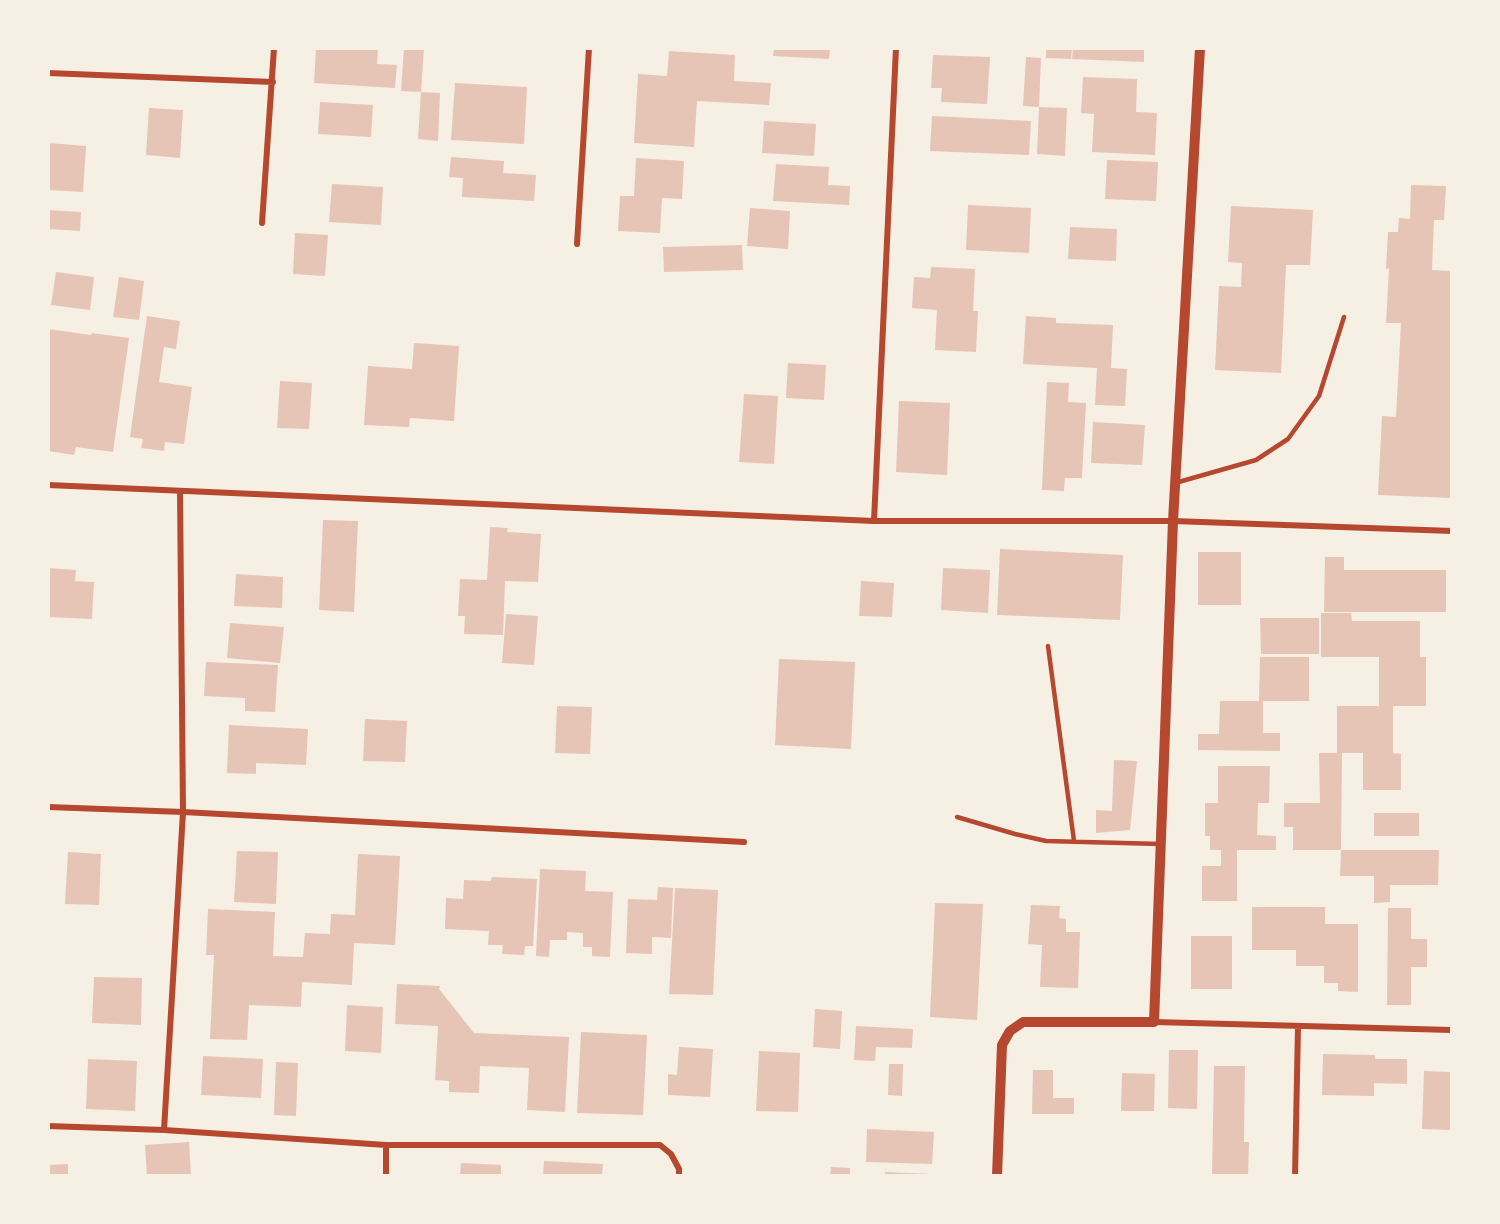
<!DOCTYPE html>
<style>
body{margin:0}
#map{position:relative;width:1500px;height:1224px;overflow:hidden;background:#f6efe4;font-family:Bitter,serif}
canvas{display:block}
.frame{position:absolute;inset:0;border:50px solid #f6efe4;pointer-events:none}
</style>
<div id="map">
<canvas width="1500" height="1224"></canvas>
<div class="frame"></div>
</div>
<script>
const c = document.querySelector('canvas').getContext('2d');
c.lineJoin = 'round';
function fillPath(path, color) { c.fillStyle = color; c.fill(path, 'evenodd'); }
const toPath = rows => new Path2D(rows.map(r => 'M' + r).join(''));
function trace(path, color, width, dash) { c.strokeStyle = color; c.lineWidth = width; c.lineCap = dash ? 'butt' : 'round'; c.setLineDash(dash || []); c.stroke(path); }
fillPath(toPath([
 [316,48,378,48,377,64,397,65,395,88,314,83],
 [404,48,424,48,421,92,440,93,438,141,418,139,421,92,401,91],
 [774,48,830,48,829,59,773,56],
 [1046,48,1072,48,1071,59,1046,58],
 [1073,48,1144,48,1144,62,1072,59],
 [669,51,735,55,734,81,771,83,769,105,697,101,694,147,634,143,638,74,667,76],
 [933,55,990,57,987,104,941,102,942,88,931,88],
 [1026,57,1041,58,1039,107,1023,106],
 [1083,77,1137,79,1136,112,1157,113,1155,155,1092,152,1094,114,1081,113],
 [455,83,527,87,524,144,451,140],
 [320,102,373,105,371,137,318,134],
 [1039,107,1067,108,1065,156,1037,154],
 [149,108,183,110,180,158,146,155],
 [932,116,1031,121,1029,155,930,151],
 [764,121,816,124,814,156,762,153],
 [48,143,86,146,83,192,48,190],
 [451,157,504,161,503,173,536,175,534,201,462,197,463,178,449,177],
 [636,158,684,161,682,199,662,198,660,233,618,231,620,196,634,196],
 [1107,160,1158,162,1156,201,1105,199],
 [776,164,829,167,828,185,850,186,849,205,773,201],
 [332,184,383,187,381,225,329,222],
 [1411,185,1446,186,1444,220,1434,220,1432,270,1452,271,1452,498,1378,495,1382,416,1396,417,1401,323,1386,323,1389,268,1386,269,1388,232,1398,232,1399,218,1410,219],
 [968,205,1031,208,1029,253,966,250],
 [1231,206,1313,210,1310,265,1286,265,1281,373,1215,370,1219,286,1241,287,1242,263,1228,262],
 [750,208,790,211,788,249,747,246],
 [48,210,81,212,80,231,48,229],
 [1070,227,1117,229,1116,261,1068,259],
 [295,233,328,235,325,276,293,274],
 [742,245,743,270,664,272,663,247],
 [931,267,975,269,973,311,978,311,976,352,935,350,937,310,912,308,914,277,930,278],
 [56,272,94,277,90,310,51,305],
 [119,277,144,281,139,320,113,317],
 [147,316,180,321,176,349,164,347,159,382,192,387,184,444,165,442,164,451,141,448,143,439,130,437],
 [1026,316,1056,318,1056,323,1113,325,1111,368,1127,369,1125,406,1095,405,1097,368,1023,364],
 [48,329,91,335,92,333,129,338,113,452,76,447,74,455,48,451],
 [414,343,459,346,454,421,410,418,409,427,364,425,368,366,412,369],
 [788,363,826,365,824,400,786,398],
 [280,381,312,383,309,429,277,428],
 [1047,382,1069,383,1068,402,1086,403,1082,478,1065,478,1064,491,1042,490],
 [744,394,778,396,774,464,739,462],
 [899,401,950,403,947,475,896,472],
 [1093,422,1145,425,1142,465,1091,463],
 [323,520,358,521,354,612,319,610],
 [490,527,508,528,507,532,541,534,538,582,505,581,503,635,464,634,465,616,458,616,460,579,487,580],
 [1000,549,1123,555,1120,620,997,615],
 [1198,552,1241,552,1241,605,1198,605],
 [1325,557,1344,557,1344,570,1446,570,1446,612,1324,612],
 [48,568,76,570,75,581,94,582,92,619,48,617],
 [943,568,990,570,988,613,941,610],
 [236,574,283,577,282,608,234,606],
 [861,581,894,583,892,617,859,616],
 [1321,613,1351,613,1352,621,1420,621,1420,657,1426,657,1426,706,1393,706,1393,753,1401,754,1401,790,1363,790,1363,753,1342,753,1341,850,1439,850,1438,885,1390,885,1390,902,1374,903,1374,876,1340,876,1341,850,1293,850,1293,827,1284,827,1284,803,1320,803,1319,753,1337,753,1337,706,1379,706,1379,657,1321,657],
 [506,614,538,616,534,665,502,663],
 [1260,618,1319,618,1319,654,1261,654],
 [230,623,284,627,280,663,227,658],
 [1260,657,1309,657,1309,701,1263,701,1263,733,1280,733,1280,751,1198,750,1198,734,1219,734,1220,701,1259,701],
 [779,659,855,662,851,749,775,745],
 [206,662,278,665,275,712,245,711,245,698,204,696],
 [557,706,592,707,590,754,555,753],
 [365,719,407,721,405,762,363,761],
 [229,725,308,729,306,765,256,763,256,774,227,773],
 [1114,760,1137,761,1130,830,1096,833,1096,810,1112,811],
 [1218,766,1270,766,1269,803,1258,803,1257,835,1276,836,1276,850,1237,850,1237,901,1202,901,1202,866,1221,866,1221,850,1210,850,1210,836,1205,836,1205,803,1218,803],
 [1374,813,1419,813,1419,836,1374,836],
 [237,851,278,852,276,904,234,902],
 [68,852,101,854,99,905,65,904],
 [358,854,400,856,395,945,354,943,352,985,302,982,301,1007,249,1005,247,1040,210,1039,214,955,206,955,208,909,275,912,273,956,303,957,305,933,330,934,331,914,355,915],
 [540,869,586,871,585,891,613,892,610,957,592,956,592,947,583,947,583,933,567,932,567,940,550,940,549,957,536,956],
 [492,877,537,879,533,946,525,946,524,955,502,954,503,945,488,945,489,931,445,929,446,898,463,899,464,880,491,881],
 [658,887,673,888,671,938,652,937,652,954,626,953,628,899,657,900],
 [675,888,718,890,713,995,669,994],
 [935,903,983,904,977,1020,930,1017],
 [1031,905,1060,906,1059,918,1066,919,1066,932,1080,932,1078,988,1040,987,1042,945,1028,944],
 [1252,907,1325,907,1325,924,1358,924,1358,992,1338,991,1338,983,1324,983,1324,966,1296,966,1296,950,1252,950],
 [1388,908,1411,908,1411,939,1427,939,1427,967,1411,967,1411,1005,1387,1005],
 [1191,936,1232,936,1232,989,1191,989],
 [94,977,142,978,141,1025,92,1023],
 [397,984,440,986,439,989,474,1033,569,1037,565,1112,527,1110,529,1068,480,1066,479,1093,449,1092,449,1081,435,1080,438,1026,395,1024],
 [347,1005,383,1007,381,1053,345,1051],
 [815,1009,842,1011,840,1049,813,1047],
 [856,1026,913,1029,912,1048,876,1047,875,1061,854,1060],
 [581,1032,647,1035,643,1115,577,1113],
 [679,1047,713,1049,710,1097,668,1095,668,1074,677,1075],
 [1169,1050,1198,1050,1197,1109,1168,1108],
 [759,1051,800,1053,798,1112,756,1111],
 [1323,1054,1375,1055,1375,1059,1407,1059,1407,1084,1374,1083,1374,1096,1322,1095],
 [203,1056,263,1059,261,1098,201,1095],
 [88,1059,137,1061,135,1111,86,1109],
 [276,1062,298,1063,296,1116,274,1115],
 [889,1064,903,1064,902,1096,888,1095],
 [1214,1066,1245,1066,1244,1142,1249,1142,1248,1176,1212,1176],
 [1033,1070,1053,1070,1053,1098,1074,1098,1074,1114,1032,1114],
 [1424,1071,1452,1072,1452,1130,1422,1129],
 [1122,1073,1155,1074,1154,1111,1121,1111],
 [867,1129,934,1132,932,1164,866,1162],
 [189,1142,191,1176,147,1176,145,1145],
 [544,1161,603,1164,602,1176,543,1176],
 [461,1163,501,1165,501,1176,460,1176],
 [68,1164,68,1176,48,1176,48,1165],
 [831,1167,850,1168,850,1176,830,1176],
 [885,1172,932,1174,932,1176,885,1176]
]), '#e6c5b7');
trace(toPath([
 [1175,483,1256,460,1288,439,1319,396,1344,317],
 [1048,646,1074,841],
 [957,817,1015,834,1046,841,1161,844]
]), '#b5482f', 4.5);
trace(toPath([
 [48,73,273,82],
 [262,223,274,48],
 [577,244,589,48],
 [48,485,874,521,1173,521,1452,531],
 [874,521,896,48],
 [48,807,183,812,744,842],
 [1154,1022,1452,1030],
 [48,1126,164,1130,386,1145,660,1145,671,1154,679,1169,679,1176],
 [164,1130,183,812,180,491],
 [386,1176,386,1145],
 [1295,1176,1298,1027]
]), '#b5482f', 6);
trace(toPath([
 [997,1176,1002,1045,1010,1031,1023,1022,1154,1022,1173,521,1200,48]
]), '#b5482f', 10);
</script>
